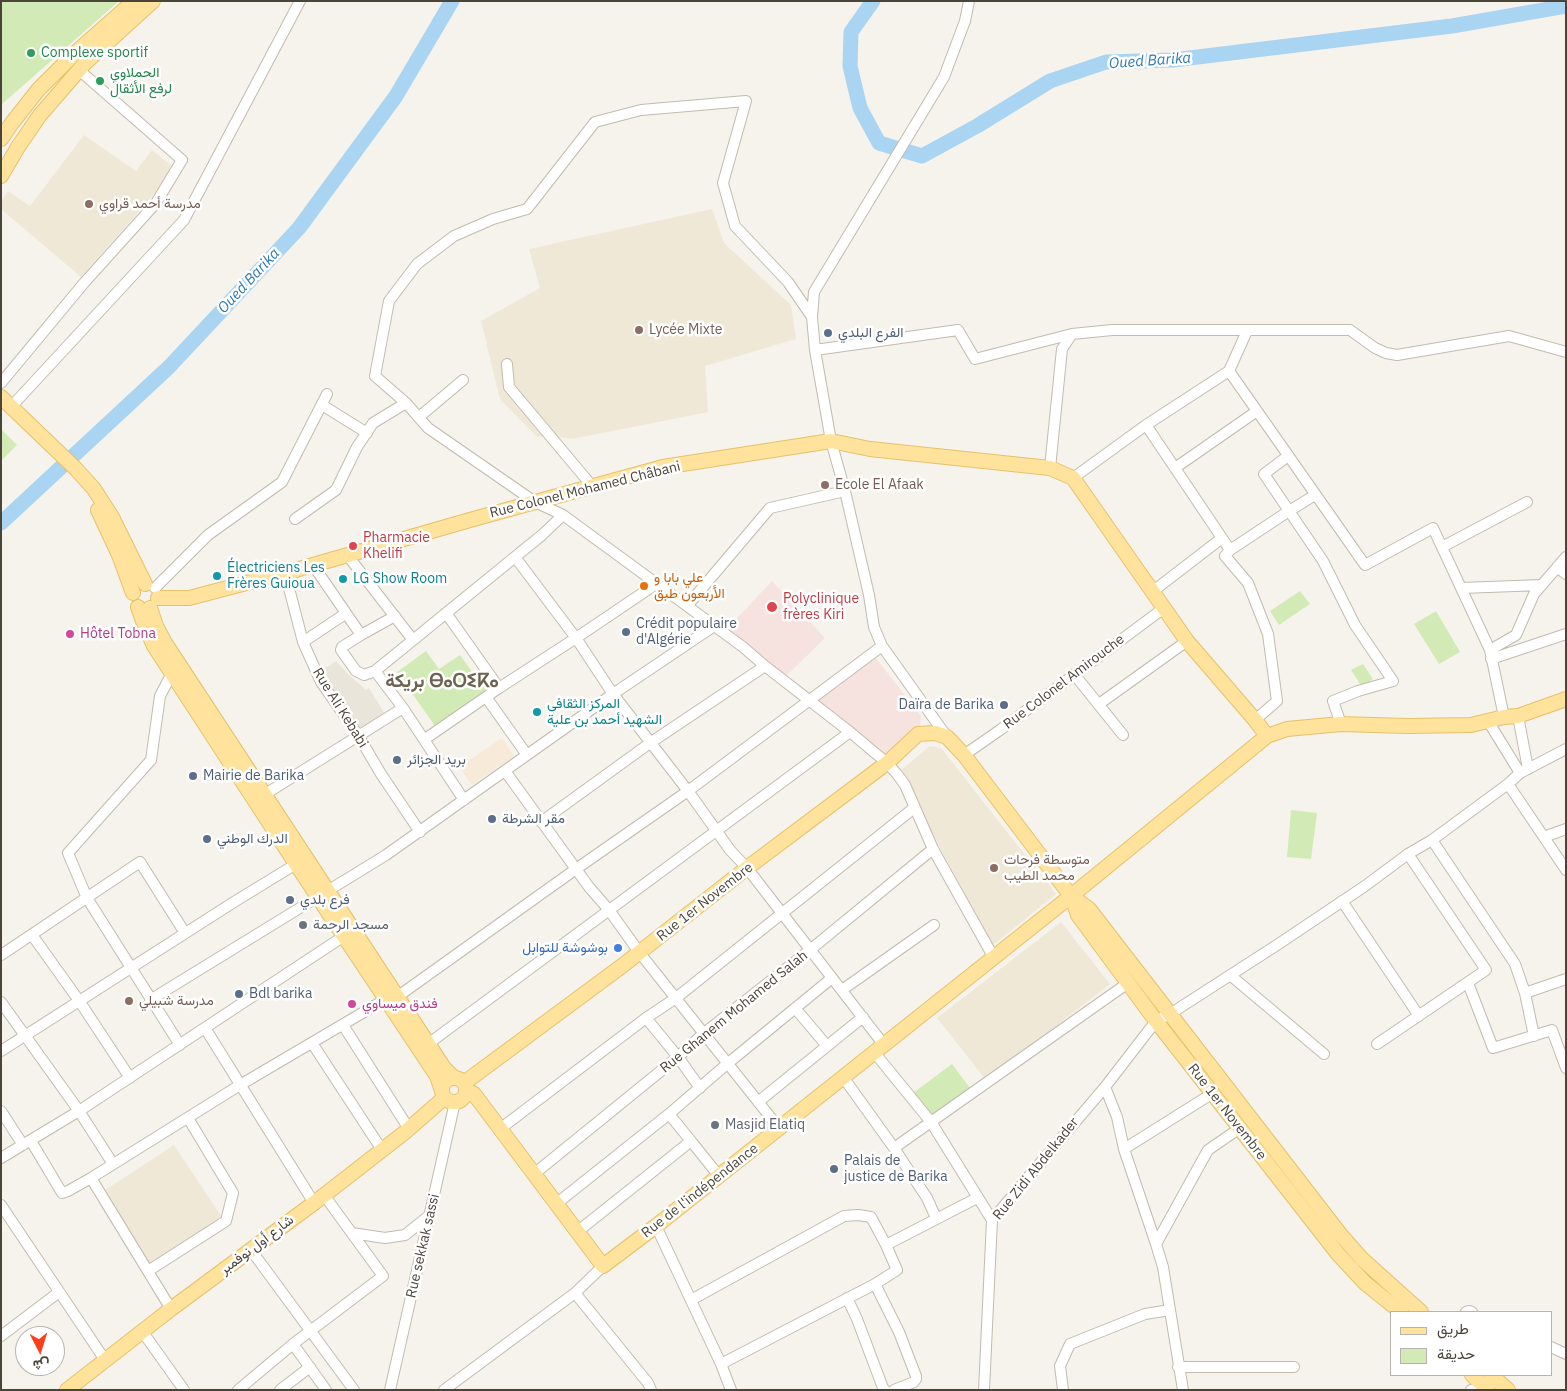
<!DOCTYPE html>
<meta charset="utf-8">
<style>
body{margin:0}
#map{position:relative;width:1567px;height:1391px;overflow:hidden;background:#f6f3ec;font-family:"IBM Plex Sans",Vazirmatn,sans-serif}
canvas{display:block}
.frame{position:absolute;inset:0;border:2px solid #4b4439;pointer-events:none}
.legend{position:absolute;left:1390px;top:1311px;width:162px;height:65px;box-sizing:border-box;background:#fff;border:1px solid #b7b4b0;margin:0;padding:6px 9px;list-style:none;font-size:15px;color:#4b4439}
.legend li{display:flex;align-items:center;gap:10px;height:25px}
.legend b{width:25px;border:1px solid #b7b4b0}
.north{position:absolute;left:15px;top:1326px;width:50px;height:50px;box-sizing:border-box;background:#fff;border:1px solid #b7b4b0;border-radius:50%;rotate:175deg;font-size:14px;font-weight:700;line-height:20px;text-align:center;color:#4b4439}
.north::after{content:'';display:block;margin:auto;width:18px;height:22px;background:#fc3f1d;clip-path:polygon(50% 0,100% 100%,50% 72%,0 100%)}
</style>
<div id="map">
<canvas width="1567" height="1391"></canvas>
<div class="frame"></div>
<ul class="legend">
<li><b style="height:6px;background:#ffe39c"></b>طريق</li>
<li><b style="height:14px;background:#d2eab5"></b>حديقة</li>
</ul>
<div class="north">ش</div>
</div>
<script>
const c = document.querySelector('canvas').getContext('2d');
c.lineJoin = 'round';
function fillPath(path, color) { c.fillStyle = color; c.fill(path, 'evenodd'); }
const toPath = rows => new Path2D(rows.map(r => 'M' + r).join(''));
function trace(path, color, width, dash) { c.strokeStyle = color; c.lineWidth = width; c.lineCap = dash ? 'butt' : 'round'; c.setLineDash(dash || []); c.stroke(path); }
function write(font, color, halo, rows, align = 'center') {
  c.font = font + ' "IBM Plex Sans",Vazirmatn,"Noto Sans Tifinagh",sans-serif'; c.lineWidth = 5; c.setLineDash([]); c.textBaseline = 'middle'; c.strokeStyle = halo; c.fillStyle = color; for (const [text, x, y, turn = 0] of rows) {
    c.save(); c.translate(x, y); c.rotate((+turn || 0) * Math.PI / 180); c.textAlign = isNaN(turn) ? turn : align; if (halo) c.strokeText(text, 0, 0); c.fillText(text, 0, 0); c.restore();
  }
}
fillPath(toPath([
 [336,661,348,674,366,690,369,688,385,714,361,728,329,686,332,684,321,671]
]), '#eae5da');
fillPath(toPath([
 [502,738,514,756,472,785,459,767]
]), '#f7ead8');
fillPath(toPath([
 [84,135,136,171,152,150,176,169,81,277,1,209,1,201,8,191,30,206],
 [712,209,724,243,791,305,796,339,705,366,708,412,572,439,550,436,537,437,500,399,481,321,540,288,529,249],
 [930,746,941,748,1056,894,993,945,899,772],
 [1061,922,1110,984,986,1080,937,1018],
 [174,1145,223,1219,151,1266,102,1192]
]), '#efe8d6');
fillPath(toPath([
 [772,581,825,638,784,678,723,633],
 [875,657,921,716,920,728,884,757,814,700]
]), '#f6e3e0');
fillPath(toPath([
 [1,1,119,1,1,105],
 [1,429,17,445,1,461],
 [1300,591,1310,604,1279,625,1270,611],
 [1436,611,1460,652,1439,664,1414,624],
 [426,651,439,669,460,655,486,691,435,726,397,672],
 [1363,664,1373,679,1362,687,1351,670],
 [1291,810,1317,813,1311,859,1287,857],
 [952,1064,970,1088,927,1120,909,1096]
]), '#d2eab5');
trace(toPath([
 [873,1,851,32,850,66,860,108,879,143,922,156,977,126,1050,81,1106,62,1173,60,1452,26,1566,6],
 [1,523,169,367,299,228,396,96,452,1]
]), '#a9d4f2', 15);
const minor = toPath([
 [812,317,788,282,735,226,723,183,746,101,641,110,595,122,527,209,493,219,454,236,417,264,389,301,375,376,406,403,428,428,535,502,563,515,743,647,765,666,850,732,887,763,897,774,905,785,933,849,994,958],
 [815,350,958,330,975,359,1072,334,1112,330,1350,330,1375,348,1386,353,1397,355,1509,336,1566,352],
 [507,364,509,387,592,486],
 [1229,371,1365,565,1433,528,1490,650],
 [1,383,84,283,156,203,182,160,79,70],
 [322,405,367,433],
 [11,407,184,220,300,1],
 [419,417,463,380],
 [1146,425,1222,538,1152,592],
 [1288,456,1264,474,1323,561,1355,625,1393,681,1358,691,1333,701,1341,724],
 [1050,468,1062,349,1072,334],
 [1175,468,1257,411],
 [1073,478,1146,425,1229,371,1247,331],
 [295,519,336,490,357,447,373,423,406,403],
 [1222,538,1230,550,1225,556,1248,583,1268,634,1277,701,1255,720],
 [1442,547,1527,502],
 [1230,550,1289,511,1315,495],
 [348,556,413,640],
 [515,557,576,638,656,584],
 [313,565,361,635,395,616],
 [1557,567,1566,574],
 [285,573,303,642,321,682,358,735,381,774,420,832],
 [155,588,208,535,282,482,327,394],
 [1461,588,1542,585],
 [687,606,770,508,845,491],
 [446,613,499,688],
 [361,635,342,647,341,650,356,671,364,675,375,671,542,535,563,515],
 [303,642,345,614],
 [1491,659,1566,634],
 [172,673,160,696,151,760,68,853,87,898,180,1045],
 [1074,674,1123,735],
 [486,697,527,755],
 [1099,704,1187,641],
 [403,708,464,800],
 [1518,716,1528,769],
 [1504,717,1490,650,1516,635,1534,594,1566,557],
 [1488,721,1520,773],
 [947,737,882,646,874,627,869,595,845,491,831,441,815,350,812,317,814,292,944,77,965,21,969,1],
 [425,739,499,688,576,638,613,694,688,791,730,850,747,868,884,1045],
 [964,755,1000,730,1164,608],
 [505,771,589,887,609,910,639,952,779,1128],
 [1508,784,1566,870],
 [259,798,403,708,375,671],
 [541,822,650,743,765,666],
 [1544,837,1566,829],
 [1432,840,1515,964,1525,993,1534,1036],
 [1342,901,1419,1016],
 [32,935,80,1002,130,1078],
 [1,955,140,862,185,933],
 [1230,975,1324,1054],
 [1468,983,1493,1048,1552,1030,1566,1068],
 [842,990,934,925],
 [1525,993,1566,979],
 [397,997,576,869,688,791,882,646],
 [150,1000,386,855,613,694,714,626],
 [1,1002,79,1111,113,1164],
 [795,1008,827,1046],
 [646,1018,678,1057,700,1088],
 [343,1025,409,1129],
 [205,1028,314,1203],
 [312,1043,382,1150],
 [428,1044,850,732],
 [1377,1044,1486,970,1408,854],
 [1,1051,234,902,296,864],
 [874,1052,931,1122,992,1220],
 [843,1077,894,1148,927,1198,936,1218],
 [1105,1087,1117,1117,1124,1149,1156,1244,1208,1150,1240,1128],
 [758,1102,863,1017],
 [1,1111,23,1145],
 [500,1129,646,1018,676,998,914,808],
 [31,1141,62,1193,68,1191,91,1178],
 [691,1141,719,1176],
 [894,1148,1128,983],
 [1124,1149,1213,1093],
 [1,1158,79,1111,344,936],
 [534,1174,678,1057,703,1034,810,950,933,849],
 [556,1204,669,1114,727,1064,832,978],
 [1,1205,105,1360],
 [656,1226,721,1364,731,1390],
 [577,1232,691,1141,669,1114],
 [352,1233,385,1238,405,1235,430,1215],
 [1156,1244,1163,1267,1183,1390],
 [886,1245,977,1198],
 [251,1250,354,1390],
 [148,1271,226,1221,233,1193,188,1118],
 [875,1284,899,1332,916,1376,916,1379,914,1382,894,1390],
 [575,1293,648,1383,651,1390],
 [847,1298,857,1319,883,1388,885,1390],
 [691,1300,844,1216,858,1215,871,1217,886,1245,897,1270,875,1284,721,1364],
 [171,1309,91,1178,240,1085,386,999],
 [1466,1312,1469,1311,1472,1312],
 [142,1331,184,1390],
 [1,1336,59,1292],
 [293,1344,326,1390],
 [1551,1347,1566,1354],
 [1178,1367,1294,1367],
 [238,1390,293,1344,383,1276,324,1195],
 [280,1390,310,1367],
 [390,1390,455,1102],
 [444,1390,575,1293,603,1266],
 [984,1390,992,1220,1105,1087,1156,1021,1170,1014,1277,945,1365,886,1408,854,1432,840,1508,784,1520,773,1566,749],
 [1063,1390,1060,1366,1070,1344,1145,1314,1170,1310],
 [1471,1390,1484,1386]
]);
const major = toPath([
 [1,139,12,123,38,90,73,55,134,1],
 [1,176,18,147,40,115,86,62,153,1],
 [1,397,76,469,94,489,112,517,145,584],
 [98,510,119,555,133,593],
 [158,598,189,598,285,573,477,518,663,467,831,441,870,449,1050,468,1073,478,1187,641,1255,720,1267,736],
 [138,607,143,621,154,646,296,864,437,1076,441,1088],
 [150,608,156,626,165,643,444,1068,453,1077],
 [1072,897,1078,915,1156,1021,1338,1254,1365,1283,1401,1312],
 '442 1090a12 12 0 1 1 24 0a12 12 0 1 1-24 0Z',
 [464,1083,622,966,747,868,887,763,918,734,935,733,947,737,964,755,1071,896,1089,909,1340,1234,1362,1259,1421,1312],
 [466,1090,474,1094,603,1266,656,1226,1071,896,1267,736,1287,729,1341,724,1407,726,1471,725,1504,717,1518,716,1566,699],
 [1472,1375,1488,1390],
 [1491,1375,1508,1390],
 [67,1390,171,1309,314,1203,404,1133,444,1098]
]);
trace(minor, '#c2bbae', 12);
trace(major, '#e6c16a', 16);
trace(minor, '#fff', 10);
trace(major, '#ffe39c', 14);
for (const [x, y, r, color] of [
 [31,53,5,"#2e9e5b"],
 [100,81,5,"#2e9e5b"],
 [89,204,5,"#8d6e63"],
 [639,330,5,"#8d6e63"],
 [828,333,5,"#5c6f8a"],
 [825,485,5,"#8d6e63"],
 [353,546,5,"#e0444e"],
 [217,576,5,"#0f9aa8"],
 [343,579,5,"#0f9aa8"],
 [644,586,5,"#e8710a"],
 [772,607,6,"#e0444e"],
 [626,632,5,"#5c6f8a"],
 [70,634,5,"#d1479c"],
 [1004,705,5,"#5c6f8a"],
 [537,712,5,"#0f9aa8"],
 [397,760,5,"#5c6f8a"],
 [193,776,5,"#5c6f8a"],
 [492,819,5,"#5c6f8a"],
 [207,839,5,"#5c6f8a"],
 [994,868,5,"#8d6e63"],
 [290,900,5,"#5c6f8a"],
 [303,925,5,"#6b7280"],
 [618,948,5,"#3f7fe0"],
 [239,994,5,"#5c6f8a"],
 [129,1001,5,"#8d6e63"],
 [352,1004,5,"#d1479c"],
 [715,1125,5,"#6b7280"],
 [834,1169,5,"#5c6f8a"]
]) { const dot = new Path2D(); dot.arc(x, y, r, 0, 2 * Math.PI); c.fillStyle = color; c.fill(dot); trace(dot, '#fff', 2); }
write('14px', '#27864d', '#fff', [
 ["Complexe sportif",41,53],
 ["الحملاوي",110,73],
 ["لرفع الأثقال",110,89]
], 'left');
write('14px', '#785e54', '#fff', [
 ["مدرسة أحمد قراوي",99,204],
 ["Lycée Mixte",649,330],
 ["Ecole El Afaak",835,485],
 ["متوسطة فرحات",1004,860],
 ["محمد الطيب",1004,876],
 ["مدرسة شبيلي",139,1001]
], 'left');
write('14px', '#4e5e75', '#fff', [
 ["الفرع البلدي",838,333],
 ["Crédit populaire",636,624],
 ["d'Algérie",636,640],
 ["Daïra de Barika",994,705,"right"],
 ["بريد الجزائر",407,760],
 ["Mairie de Barika",203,776],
 ["مقر الشرطة",502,819],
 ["الدرك الوطني",217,839],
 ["فرع بلدي",300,900],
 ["Bdl barika",249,994],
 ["Palais de",844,1161],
 ["justice de Barika",844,1177]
], 'left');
write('14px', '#4b4439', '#fff', [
 ["Rue Colonel Mohamed Châbani",585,490,-14],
 ["Rue Colonel Amirouche",1064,682,-37],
 ["Rue Ali Kebabi",340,708,58],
 ["Rue 1er Novembre",705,902,-38],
 ["Rue Ghanem Mohamed Salah",734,1012,-39],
 ["Rue 1er Novembre",1227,1112,52],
 ["Rue Zidi Abdelkader",1036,1169,-51],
 ["Rue de l'indépendance",700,1191,-38],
 ["شارع أول نوفمبر",257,1245,-37],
 ["Rue sekkak sassi",423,1246,-77]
]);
write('14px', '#be3a42', '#fff', [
 ["Pharmacie",363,538],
 ["Khelifi",363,554],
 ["Polyclinique",783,599],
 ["frères Kiri",783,615]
], 'left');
write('14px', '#0d838f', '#fff', [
 ["Électriciens Les",227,568],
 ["Frères Guioua",227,584],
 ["LG Show Room",353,579],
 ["المركز الثقافي",547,704],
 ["الشهيد أحمد بن علية",547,720]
], 'left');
write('14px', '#c56008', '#fff', [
 ["علي بابا و",654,578],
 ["الأربعون طبق",654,594]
], 'left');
write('14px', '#b23c85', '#fff', [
 ["Hôtel Tobna",80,634],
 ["فندق ميساوي",362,1004]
], 'left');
write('14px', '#5b616d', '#fff', [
 ["مسجد الرحمة",313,925],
 ["Masjid Elatiq",725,1125]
], 'left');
write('14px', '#366cbe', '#fff', [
 ["بوشوشة للتوابل",608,948]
], 'right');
write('italic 15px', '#2e7ab2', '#fff', [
 ["Oued Barika",1150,61,-4],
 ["Oued Barika",249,281,-47]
]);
write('bold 19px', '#6e6250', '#fff', [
 ["بريكة ⴱⴰⵔⵉⴽⴰ",442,682]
]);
</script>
